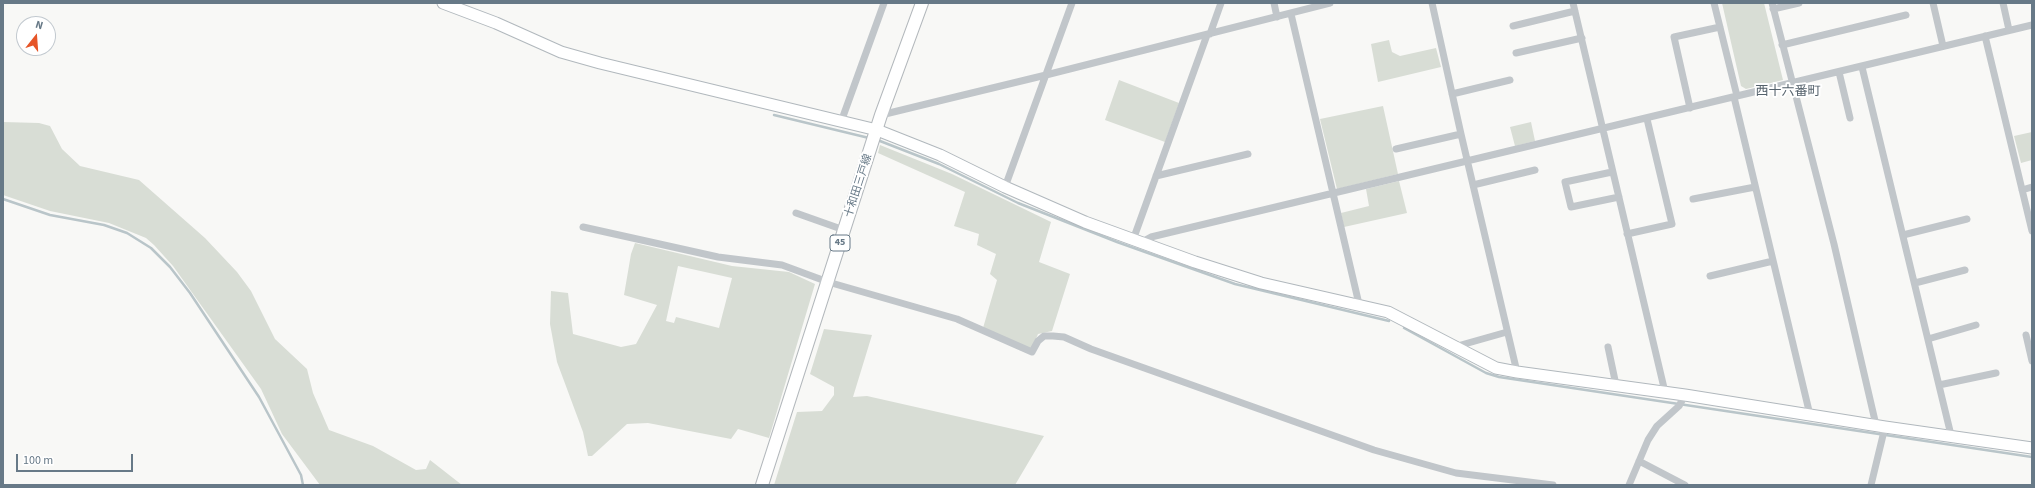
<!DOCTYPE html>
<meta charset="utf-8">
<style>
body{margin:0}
#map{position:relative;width:2035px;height:488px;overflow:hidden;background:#f8f8f6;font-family:"Source Sans 3",sans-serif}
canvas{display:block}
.frame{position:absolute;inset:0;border:4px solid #677987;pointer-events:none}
.north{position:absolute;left:16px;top:16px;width:40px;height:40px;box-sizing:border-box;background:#fff;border:1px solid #c2c9cf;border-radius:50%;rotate:17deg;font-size:11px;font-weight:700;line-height:16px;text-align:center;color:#677987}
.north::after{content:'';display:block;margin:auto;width:14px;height:18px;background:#e65528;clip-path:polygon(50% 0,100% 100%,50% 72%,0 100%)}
.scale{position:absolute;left:16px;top:454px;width:117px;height:18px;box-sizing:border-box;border:2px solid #677987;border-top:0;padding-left:5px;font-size:12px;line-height:14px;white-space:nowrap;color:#677987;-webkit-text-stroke:3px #fff;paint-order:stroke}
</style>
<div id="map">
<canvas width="2035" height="488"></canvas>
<div class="frame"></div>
<div class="north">N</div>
<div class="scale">100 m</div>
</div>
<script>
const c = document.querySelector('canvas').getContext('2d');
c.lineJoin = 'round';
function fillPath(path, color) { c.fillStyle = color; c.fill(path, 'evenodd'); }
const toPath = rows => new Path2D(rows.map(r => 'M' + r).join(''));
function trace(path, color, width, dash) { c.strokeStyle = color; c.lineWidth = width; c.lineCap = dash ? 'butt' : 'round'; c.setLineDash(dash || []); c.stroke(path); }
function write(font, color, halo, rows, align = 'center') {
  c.font = font + ' "Source Sans 3","Noto Sans JP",sans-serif'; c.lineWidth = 4; c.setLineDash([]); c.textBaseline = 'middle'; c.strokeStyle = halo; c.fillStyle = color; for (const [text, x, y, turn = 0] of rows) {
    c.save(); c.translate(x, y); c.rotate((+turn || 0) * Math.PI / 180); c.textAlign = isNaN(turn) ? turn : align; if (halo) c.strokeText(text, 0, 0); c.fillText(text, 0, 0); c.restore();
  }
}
fillPath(toPath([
 [1722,3,1764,3,1783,80,1746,89,1741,86],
 [1389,40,1392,52,1400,56,1436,48,1441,67,1378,82,1371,44],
 [1119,80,1179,103,1165,142,1105,120],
 [1383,106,1398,174,1337,189,1320,119],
 [3,122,39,123,50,126,62,149,80,166,139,180,205,238,237,272,251,291,275,339,307,369,313,393,329,430,373,446,416,470,426,469,430,460,462,485,320,485,282,434,261,389,173,266,154,245,146,238,109,223,50,211,3,195],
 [1531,122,1535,141,1515,146,1510,127],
 [2032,132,2032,160,2021,163,2014,136],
 [880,145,952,174,1051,222,1039,262,1070,274,1052,331,1038,334,1032,348,1027,348,983,328,997,280,990,274,996,254,977,245,979,234,954,226,965,192,878,153],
 [1399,181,1407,213,1344,227,1341,213,1369,206,1366,189],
 [635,243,732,266,789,272,815,284,769,438,738,429,731,439,648,423,627,424,592,456,588,456,583,432,557,362,550,324,551,291,568,293,573,334,621,347,636,344,657,305,624,295,631,254],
 [678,266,732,278,719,328,676,317,674,323,666,321],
 [824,329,872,335,853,397,867,396,1044,436,1015,485,774,485,797,412,822,411,834,395,834,387,810,374]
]), '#d8ddd5');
trace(toPath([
 [774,115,869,138],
 [880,141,939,164,1018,203,1117,242,1235,284,1389,321],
 [3,199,50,215,104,225,127,233,151,248,170,267,190,293,259,397,301,475,303,485],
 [1404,328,1486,373,1499,377,2032,457]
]), '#b9c5c9', 2.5);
const secondary = toPath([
 [443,3,496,23,561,52,600,63,877,130,940,155,1005,187,1085,222,1195,262,1261,283,1388,312,1496,368,1517,372,1685,395,1885,427,2032,448]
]);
const primary = toPath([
 [762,485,881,115,922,3]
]);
trace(secondary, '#b1b8bd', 13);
trace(primary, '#b3b8bc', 14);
trace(toPath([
 [1274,3,1277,17],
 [1432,3,1461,134,1517,372],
 [1573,3,1665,392],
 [1714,3,1737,96],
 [1772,3,1834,244,1876,425],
 [1933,3,1943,46],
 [2003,3,2009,30],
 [1773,9,1799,3],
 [1291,14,1359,304],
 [1513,26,1575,11],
 [1210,34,1221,3],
 [1985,36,2032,231],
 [1782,45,1906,15],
 [1516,53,1582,38],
 [1862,67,1951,435],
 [1839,72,1850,118],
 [1452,94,1510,80],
 [1734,97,1810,415],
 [1690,108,1674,37,1720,27],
 [881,115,1046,75,1330,3],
 [841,122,884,3],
 [1396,149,1461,134],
 [1612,172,1565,182,1571,207,1619,197],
 [1156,176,1248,154],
 [1473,185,1535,170],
 [1005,187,1072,3],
 [2022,190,2032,187],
 [1693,199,1755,187],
 [796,213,844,230],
 [583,227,718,257,782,265,828,282,957,319,1032,352,1038,341,1044,336,1053,336,1064,337,1091,349,1374,450,1456,473,1553,485],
 [1627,234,1672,224,1647,119],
 [1903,235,1967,219],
 [1133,240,1207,35],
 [1140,243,1151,237,2032,25],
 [1710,276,1773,261],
 [1915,283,1965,270],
 [2026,335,2032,361],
 [1928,339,1976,325],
 [1454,347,1507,332],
 [1608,347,1616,385],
 [1939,385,1996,373],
 [1639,461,1685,485],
 [1629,485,1648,440,1657,426,1679,406,1685,395],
 [1871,485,1885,427]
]), '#c1c6ca', 7);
trace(secondary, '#fff', 11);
trace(primary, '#fff', 12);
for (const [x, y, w] of [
 [840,243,20]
]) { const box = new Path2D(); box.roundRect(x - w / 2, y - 8, w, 16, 3); c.fillStyle = '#fff'; c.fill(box); trace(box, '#677987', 1); }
write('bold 10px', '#677987', null, [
 ["45",840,243]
]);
write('11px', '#677987', '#fff', [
 ["十和田三戸線",859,186,-72]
]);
write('13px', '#55626c', '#fff', [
 ["西十六番町",1788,92]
]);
</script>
